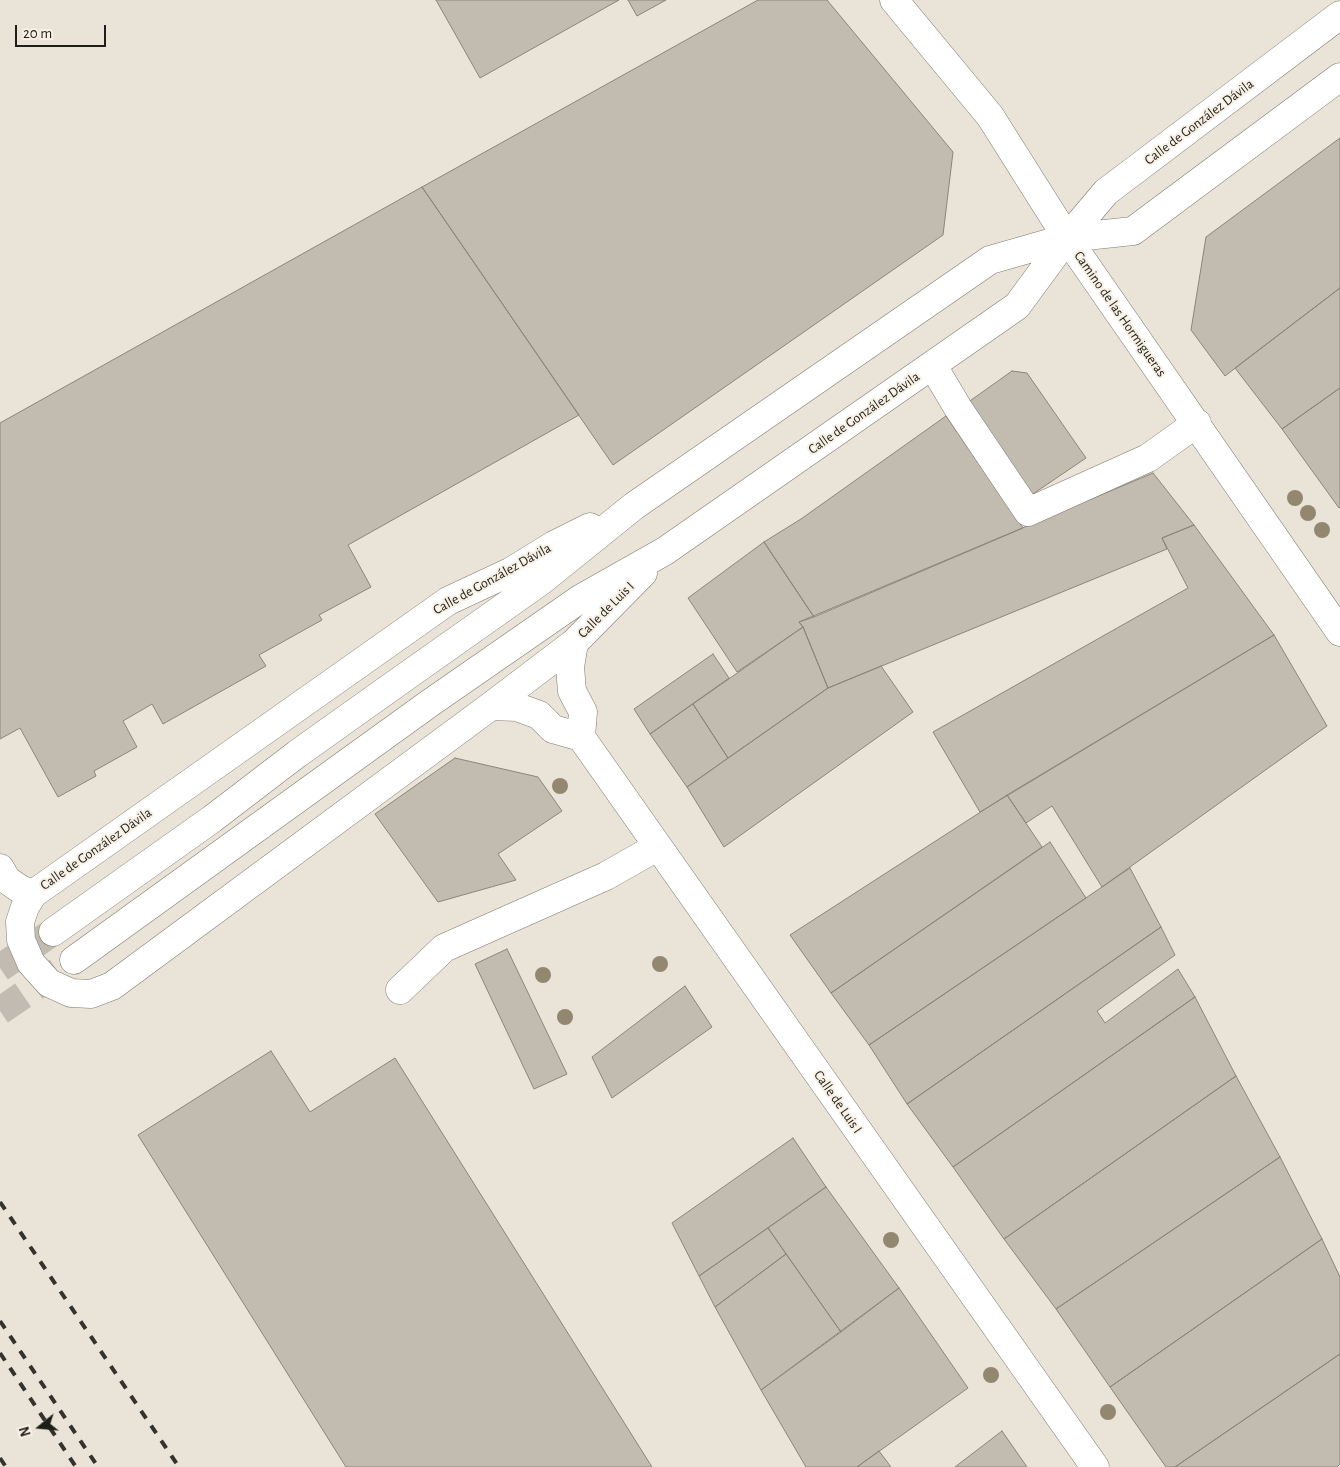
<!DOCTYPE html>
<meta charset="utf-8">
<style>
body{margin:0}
#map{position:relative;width:1340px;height:1467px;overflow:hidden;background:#eae3d7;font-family:"Alegreya Sans",sans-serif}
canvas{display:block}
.north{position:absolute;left:15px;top:1402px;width:50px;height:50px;-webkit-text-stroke:4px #f7f0e4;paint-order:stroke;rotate:253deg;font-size:14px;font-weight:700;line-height:20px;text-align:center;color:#1f1d19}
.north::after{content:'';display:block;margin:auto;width:18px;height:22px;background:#1f1d19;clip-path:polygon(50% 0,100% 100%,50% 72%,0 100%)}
.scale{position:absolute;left:15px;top:25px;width:91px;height:22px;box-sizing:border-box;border:2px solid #1f1d19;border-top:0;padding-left:6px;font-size:15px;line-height:18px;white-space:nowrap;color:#1f1d19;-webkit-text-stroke:4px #f7f0e4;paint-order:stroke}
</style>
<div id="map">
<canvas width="1340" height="1467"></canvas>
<div class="north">N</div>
<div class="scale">20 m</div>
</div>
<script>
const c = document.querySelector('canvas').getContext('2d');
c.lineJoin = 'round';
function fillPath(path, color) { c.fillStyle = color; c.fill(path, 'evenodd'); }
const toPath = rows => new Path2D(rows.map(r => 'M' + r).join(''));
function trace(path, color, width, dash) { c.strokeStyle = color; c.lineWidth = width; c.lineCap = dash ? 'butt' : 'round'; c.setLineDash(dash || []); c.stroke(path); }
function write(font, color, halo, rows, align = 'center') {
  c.font = font + ' "Alegreya Sans",sans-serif'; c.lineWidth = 4; c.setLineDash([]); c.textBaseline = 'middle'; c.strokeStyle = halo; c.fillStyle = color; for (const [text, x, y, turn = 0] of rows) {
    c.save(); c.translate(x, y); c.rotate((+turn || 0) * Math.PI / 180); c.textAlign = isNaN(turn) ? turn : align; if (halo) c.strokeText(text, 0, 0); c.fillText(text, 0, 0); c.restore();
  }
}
const building = toPath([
 [436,0,619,0,480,78,436,0],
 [628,0,666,0,637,16,628,0],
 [758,0,827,0,953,152,943,235,613,465,422,187,758,0],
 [1340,138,1340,288,1225,376,1191,330,1206,237,1340,138],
 [422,187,579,415,348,545,371,587,319,615,322,620,259,655,266,666,163,724,152,704,123,721,137,747,94,771,96,776,58,797,20,728,0,739,0,423,422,187],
 [1340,288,1340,388,1282,429,1235,368,1340,288],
 [1012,371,1027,373,1086,458,1030,496,967,403,1012,371],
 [1340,388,1340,507,1339,508,1282,429,1340,388],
 [946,416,1023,528,814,617,764,542,801,519,946,416],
 [1153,473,1194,525,1162,538,1167,549,828,688,803,627,799,622,1153,473],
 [1194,525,1274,635,980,812,933,732,1188,588,1162,538,1194,525],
 [764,542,814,617,799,622,803,627,737,672,688,598,764,542],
 [803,627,828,688,728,758,693,704,803,627],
 [1274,635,1327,726,1102,887,1052,806,1026,823,1007,795,1274,635],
 [713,654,729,678,650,734,634,709,713,654],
 [881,666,913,712,724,847,687,787,828,688,881,666],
 [693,704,728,758,687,787,650,734,693,704],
 [455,758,538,777,562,811,498,854,516,880,438,902,375,814,455,758],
 [1007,795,1042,847,831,993,790,935,1007,795],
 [1050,842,1086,898,869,1045,831,993,1050,842],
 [1130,868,1161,927,907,1104,869,1045,1130,868],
 [1161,927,1175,955,1097,1011,1105,1023,1178,969,1195,997,953,1167,907,1104,1161,927],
 [507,949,567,1074,534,1089,475,964,507,949],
 [685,986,712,1027,612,1098,592,1057,685,986],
 [1195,997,1236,1076,1004,1239,953,1167,1195,997],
 [271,1051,310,1112,395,1058,652,1467,346,1467,138,1135,271,1051],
 [1236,1076,1280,1157,1056,1309,1004,1239,1236,1076],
 [793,1138,826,1187,699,1276,672,1223,793,1138],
 [1280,1157,1322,1239,1110,1387,1056,1309,1280,1157],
 [826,1187,899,1288,841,1332,768,1228,826,1187],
 [768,1228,786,1254,715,1307,699,1276,768,1228],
 [1322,1239,1340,1277,1340,1354,1175,1467,1166,1467,1110,1387,1322,1239],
 [786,1254,841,1332,761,1390,715,1307,786,1254],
 [899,1288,968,1388,857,1467,806,1467,761,1390,899,1288],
 [1340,1354,1340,1464,1337,1467,1175,1467,1340,1354],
 [1002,1431,1027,1467,955,1467,1002,1431],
 [879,1451,891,1467,857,1467,879,1451]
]);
fillPath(building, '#c2bcb0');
trace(building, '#8b847a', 1);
trace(toPath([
 [0,968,53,932],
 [0,1011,74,960]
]), '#c1bbb1', 28, [28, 14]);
const minor = toPath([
 [894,0,990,116,1067,238,1340,632],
 [933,366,958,408,1028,512,1148,458,1197,423],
 [574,643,491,706,112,986,91,994,71,993,49,983,31,963,21,940,20,922,25,907,33,894,448,601,510,572,554,545,590,527],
 [491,706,517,707,539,715,553,729,581,737,1095,1467],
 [581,737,583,712,572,691,570,667,574,643,643,573],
 [0,868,7,880,20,889,33,894],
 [53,932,212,819,297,754,384,692,541,581,634,506,990,260,1067,238,1133,231,1340,77],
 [74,960,430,703,580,599,665,551,1017,306,1067,238,1106,192,1340,15],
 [400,990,444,948,606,876,657,847]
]);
trace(minor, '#807a6f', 29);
trace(minor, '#fff', 28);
trace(toPath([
 [0,1202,179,1467],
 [0,1321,98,1467],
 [0,1353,76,1467],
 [0,1458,6,1467]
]), '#34322d', 4, [9, 9]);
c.fillStyle = '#94876f';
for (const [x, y] of [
 [1295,498],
 [1308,513],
 [1322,530],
 [560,786],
 [660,964],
 [543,975],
 [565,1017],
 [891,1240],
 [991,1375],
 [1108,1412]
]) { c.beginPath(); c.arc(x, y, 8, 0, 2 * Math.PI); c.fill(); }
write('14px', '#1f1d19', '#f7f0e4', [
 ["Calle de González Dávila",1199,122,-37],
 ["Camino de las Hormigueras",1120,314,55],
 ["Calle de González Dávila",864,413,-35],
 ["Calle de González Dávila",492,579,-29],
 ["Calle de Luis I",606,610,-45],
 ["Calle de González Dávila",96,849,-35],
 ["Calle de Luis I",838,1102,55]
]);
</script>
